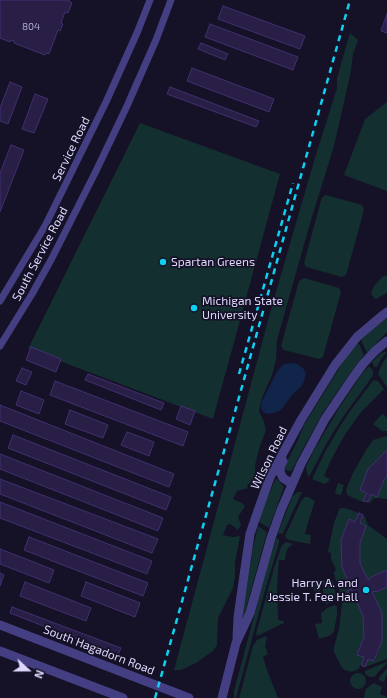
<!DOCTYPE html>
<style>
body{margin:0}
#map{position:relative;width:387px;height:698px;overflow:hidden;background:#151126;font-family:"Exo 2",sans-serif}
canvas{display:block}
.north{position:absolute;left:8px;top:650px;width:40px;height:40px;-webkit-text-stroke:3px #151126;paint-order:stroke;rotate:111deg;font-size:11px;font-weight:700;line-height:16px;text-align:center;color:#ded8fd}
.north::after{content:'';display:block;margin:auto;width:14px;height:18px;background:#ded8fd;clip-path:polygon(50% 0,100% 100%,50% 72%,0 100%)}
</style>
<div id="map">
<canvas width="387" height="698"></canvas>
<div class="north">N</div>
</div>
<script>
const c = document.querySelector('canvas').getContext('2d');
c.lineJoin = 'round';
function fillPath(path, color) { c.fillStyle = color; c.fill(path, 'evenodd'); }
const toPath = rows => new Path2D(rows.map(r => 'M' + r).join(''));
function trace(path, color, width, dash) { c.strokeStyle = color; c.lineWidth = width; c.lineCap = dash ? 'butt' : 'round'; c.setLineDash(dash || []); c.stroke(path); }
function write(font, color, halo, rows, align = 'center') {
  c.font = font + ' "Exo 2",sans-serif'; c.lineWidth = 3.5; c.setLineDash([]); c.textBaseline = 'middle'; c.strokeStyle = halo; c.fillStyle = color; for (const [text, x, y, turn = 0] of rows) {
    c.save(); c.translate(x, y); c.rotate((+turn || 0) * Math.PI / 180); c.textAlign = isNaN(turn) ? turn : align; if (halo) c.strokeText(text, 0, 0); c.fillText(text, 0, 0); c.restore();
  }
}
fillPath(toPath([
 [350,33,358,40,353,54,351,71,334,146,311,220,277,340,276,360,272,375,262,398,259,411,264,422,266,430,260,446,255,465,256,479,247,485,248,488,237,491,233,499,242,503,245,506,238,517,241,525,238,530,230,524,227,525,223,535,233,537,240,536,235,563,235,576,233,588,218,618,217,645,213,651,196,663,181,670,174,670,273,302,314,161,337,88,337,78],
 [387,102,387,191,344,175,365,119],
 [140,123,280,174,213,419,28,349],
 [326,195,362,205,364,210,346,275,342,277,306,267,304,263,322,197],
 [387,275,387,293,376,299,374,298,371,293,374,286,382,277],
 [304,278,339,288,341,292,323,357,319,359,284,350,281,346,299,281],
 [387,318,387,332,367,353,361,340,372,330],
 [358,343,360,346,364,355,348,376,322,414,304,447,292,470,290,471,288,471,286,470,285,465,297,442,304,425,341,365,348,354],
 [384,352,387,352,381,359,377,367,374,367,372,362,381,353],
 [387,356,387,387,378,374,382,364],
 [369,366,373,371,373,374,372,377,343,417,329,439,309,477,307,474,306,467,314,450,339,408,361,375],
 [374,380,378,381,384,389,361,412,344,436,330,462,324,476,330,479,328,482,324,484,312,479,325,452,339,428,350,411,372,382],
 [382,414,383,414,387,418,387,431,382,431,373,424],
 [387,436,387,450,360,490,367,493,363,502,347,495,346,491,347,487,353,473,366,450,373,440],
 [387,476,387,499,376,498,373,499,370,503,368,502,371,494,377,497,384,480],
 [276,478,284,487,269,528,259,522,264,505],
 [338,483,344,485,341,495,336,494,335,492],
 [299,492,302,492,283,533,280,534,278,533,292,497,296,493],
 [305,497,308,497,315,501,309,519,305,534,311,535,310,544,289,540,287,539,285,536,301,501],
 [340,508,345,508,359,513,355,522,349,519,341,540,342,567,351,589,347,591,348,593,343,595,343,596,341,596,340,594,334,574,334,572,336,570,331,559,331,553,328,552,328,551,334,523,339,510],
 [363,515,365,517,367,523,368,525,387,539,387,570,369,578,370,579,368,580,360,563,360,543,366,526,360,523],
 [258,526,267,532,244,616,242,617,253,548],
 [276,538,279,539,279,543,264,594,236,698,234,698,234,691,270,557],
 [286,542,293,544,288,548,286,553,285,560,279,560,277,586,278,620,284,621,284,623,257,636,256,634,274,568,281,547,283,544],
 [314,580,321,580,320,593,316,592,314,591],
 [323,580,333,581,336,595,336,598,335,600,327,604,323,602],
 [387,587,387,659,365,667,368,659,375,661,382,641,382,613,372,592,375,591,376,592],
 [356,598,363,616,364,637,357,654,364,657,359,668,357,670,351,672,345,670,342,668,334,652,334,647,339,629,341,613,342,602,344,601,345,602,349,600,349,599,350,599,351,600],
 [335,605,337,607,337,615,334,631,332,634,329,636,319,639,315,624,322,623,321,612,323,612,327,608],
 [266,636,267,638,265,646,268,654,263,657,267,670,278,698,239,698,253,646,257,640],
 [386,662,387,663,374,677,370,677,365,674,365,671],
 [387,668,387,674,384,682,379,680,379,678],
 '350 681a8 8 0 1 1 16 0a8 8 0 1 1-16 0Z',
 [374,683,382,687,380,694,387,697,387,698,364,698,365,692,366,689,372,684]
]), '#142f30');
fillPath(toPath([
 [291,363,297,364,303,368,306,373,304,381,301,387,293,394,280,411,274,413,268,414,263,412,261,408,262,401,278,370,284,364]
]), '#112449');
const building = toPath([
 [0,0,69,0,69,1,72,3,68,13,65,12,61,23,63,24,60,31,58,30,49,54,46,53,45,55,14,43,14,41,11,40,10,42,0,38,0,0],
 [223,6,305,36,300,49,218,19,223,6],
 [387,14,387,33,381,31,387,14],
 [210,24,298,57,293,70,205,37,210,24],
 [201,43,228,54,225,60,198,49,201,43],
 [192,68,274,99,269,112,187,81,192,68],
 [10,82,22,87,8,124,0,121,0,108,10,82],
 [170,87,259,121,256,127,167,94,170,87],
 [35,94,48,99,34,133,22,129,35,94],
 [11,145,24,150,0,212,0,173,11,145],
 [31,347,61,359,56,372,26,360,31,347],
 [22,368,32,372,26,385,16,381,22,368],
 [88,374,164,403,161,410,85,380,88,374],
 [55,381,188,432,183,446,50,395,55,381],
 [21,391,44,400,39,414,16,405,21,391],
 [0,405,174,474,169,487,0,421,0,405],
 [181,406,195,411,190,425,176,419,181,406],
 [70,410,108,425,103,438,65,424,70,410],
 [127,432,154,442,149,456,121,445,127,432],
 [13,435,171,497,166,510,8,448,13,435],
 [387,450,387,476,384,480,377,497,371,494,368,502,363,501,367,493,360,490,368,469,387,450],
 [0,454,163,518,158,531,0,469,0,454],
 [0,479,158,539,152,553,0,494,0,479],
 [0,502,152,561,147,574,0,518,0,502],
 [359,513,363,515,360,523,366,526,360,543,360,563,368,580,370,579,369,578,387,570,387,587,376,592,375,591,372,592,382,613,382,641,374,661,368,659,365,667,361,665,364,657,357,655,364,637,363,616,342,567,341,540,349,519,355,522,359,513],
 [29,537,148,583,143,596,24,550,29,537],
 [0,549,54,570,49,583,0,564,0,549],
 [0,573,4,575,0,586,0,573],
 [25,582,91,608,86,621,20,596,25,582],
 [86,582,140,603,135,617,81,596,86,582],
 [351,589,356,598,351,600,350,599,349,599,346,594,348,593,347,591,351,589],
 [12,607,121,648,118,655,10,613,12,607]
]);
fillPath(building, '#281e46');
trace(building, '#413170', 1);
trace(toPath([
 [0,301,45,226,106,102,137,33,150,0],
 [0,346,32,294,51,260,96,171,127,106,156,40,171,0]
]), '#443f82', 7);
trace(toPath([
 [283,461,281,465,280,472,283,478,292,484],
 [0,625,189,698],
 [237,638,238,617,250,534,259,508,270,477,301,420,335,365,357,337,383,315,387,312],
 [0,651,123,698],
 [222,698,236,643,250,613,271,538,281,510,301,464,325,419,352,379,363,364,375,351,387,341]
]), '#443f82', 9);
trace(toPath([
 [239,374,293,183],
 [155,698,350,0]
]), '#0fd0f1', 2.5, [6, 5]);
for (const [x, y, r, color] of [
 [163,262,4,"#0fd0f1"],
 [194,308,4,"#0fd0f1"],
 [366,590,4,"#0fd0f1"]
]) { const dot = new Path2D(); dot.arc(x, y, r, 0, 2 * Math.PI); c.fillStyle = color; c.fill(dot); trace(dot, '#151126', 1.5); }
write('10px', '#b0aacf', null, [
 ["804",31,27]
]);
write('12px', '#ded8fd', '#151126', [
 ["Service Road",71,149,-64],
 ["South Service Road",40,254,-62],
 ["Wilson Road",269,458,-64],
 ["South Hagadorn Road",99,650,21]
]);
write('12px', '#ded8fd', '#151126', [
 ["Spartan Greens",171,262],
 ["Michigan State",202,301],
 ["University",202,315],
 ["Harry A. and",358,583,"right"],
 ["Jessie T. Fee Hall",358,597,"right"]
], 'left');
</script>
